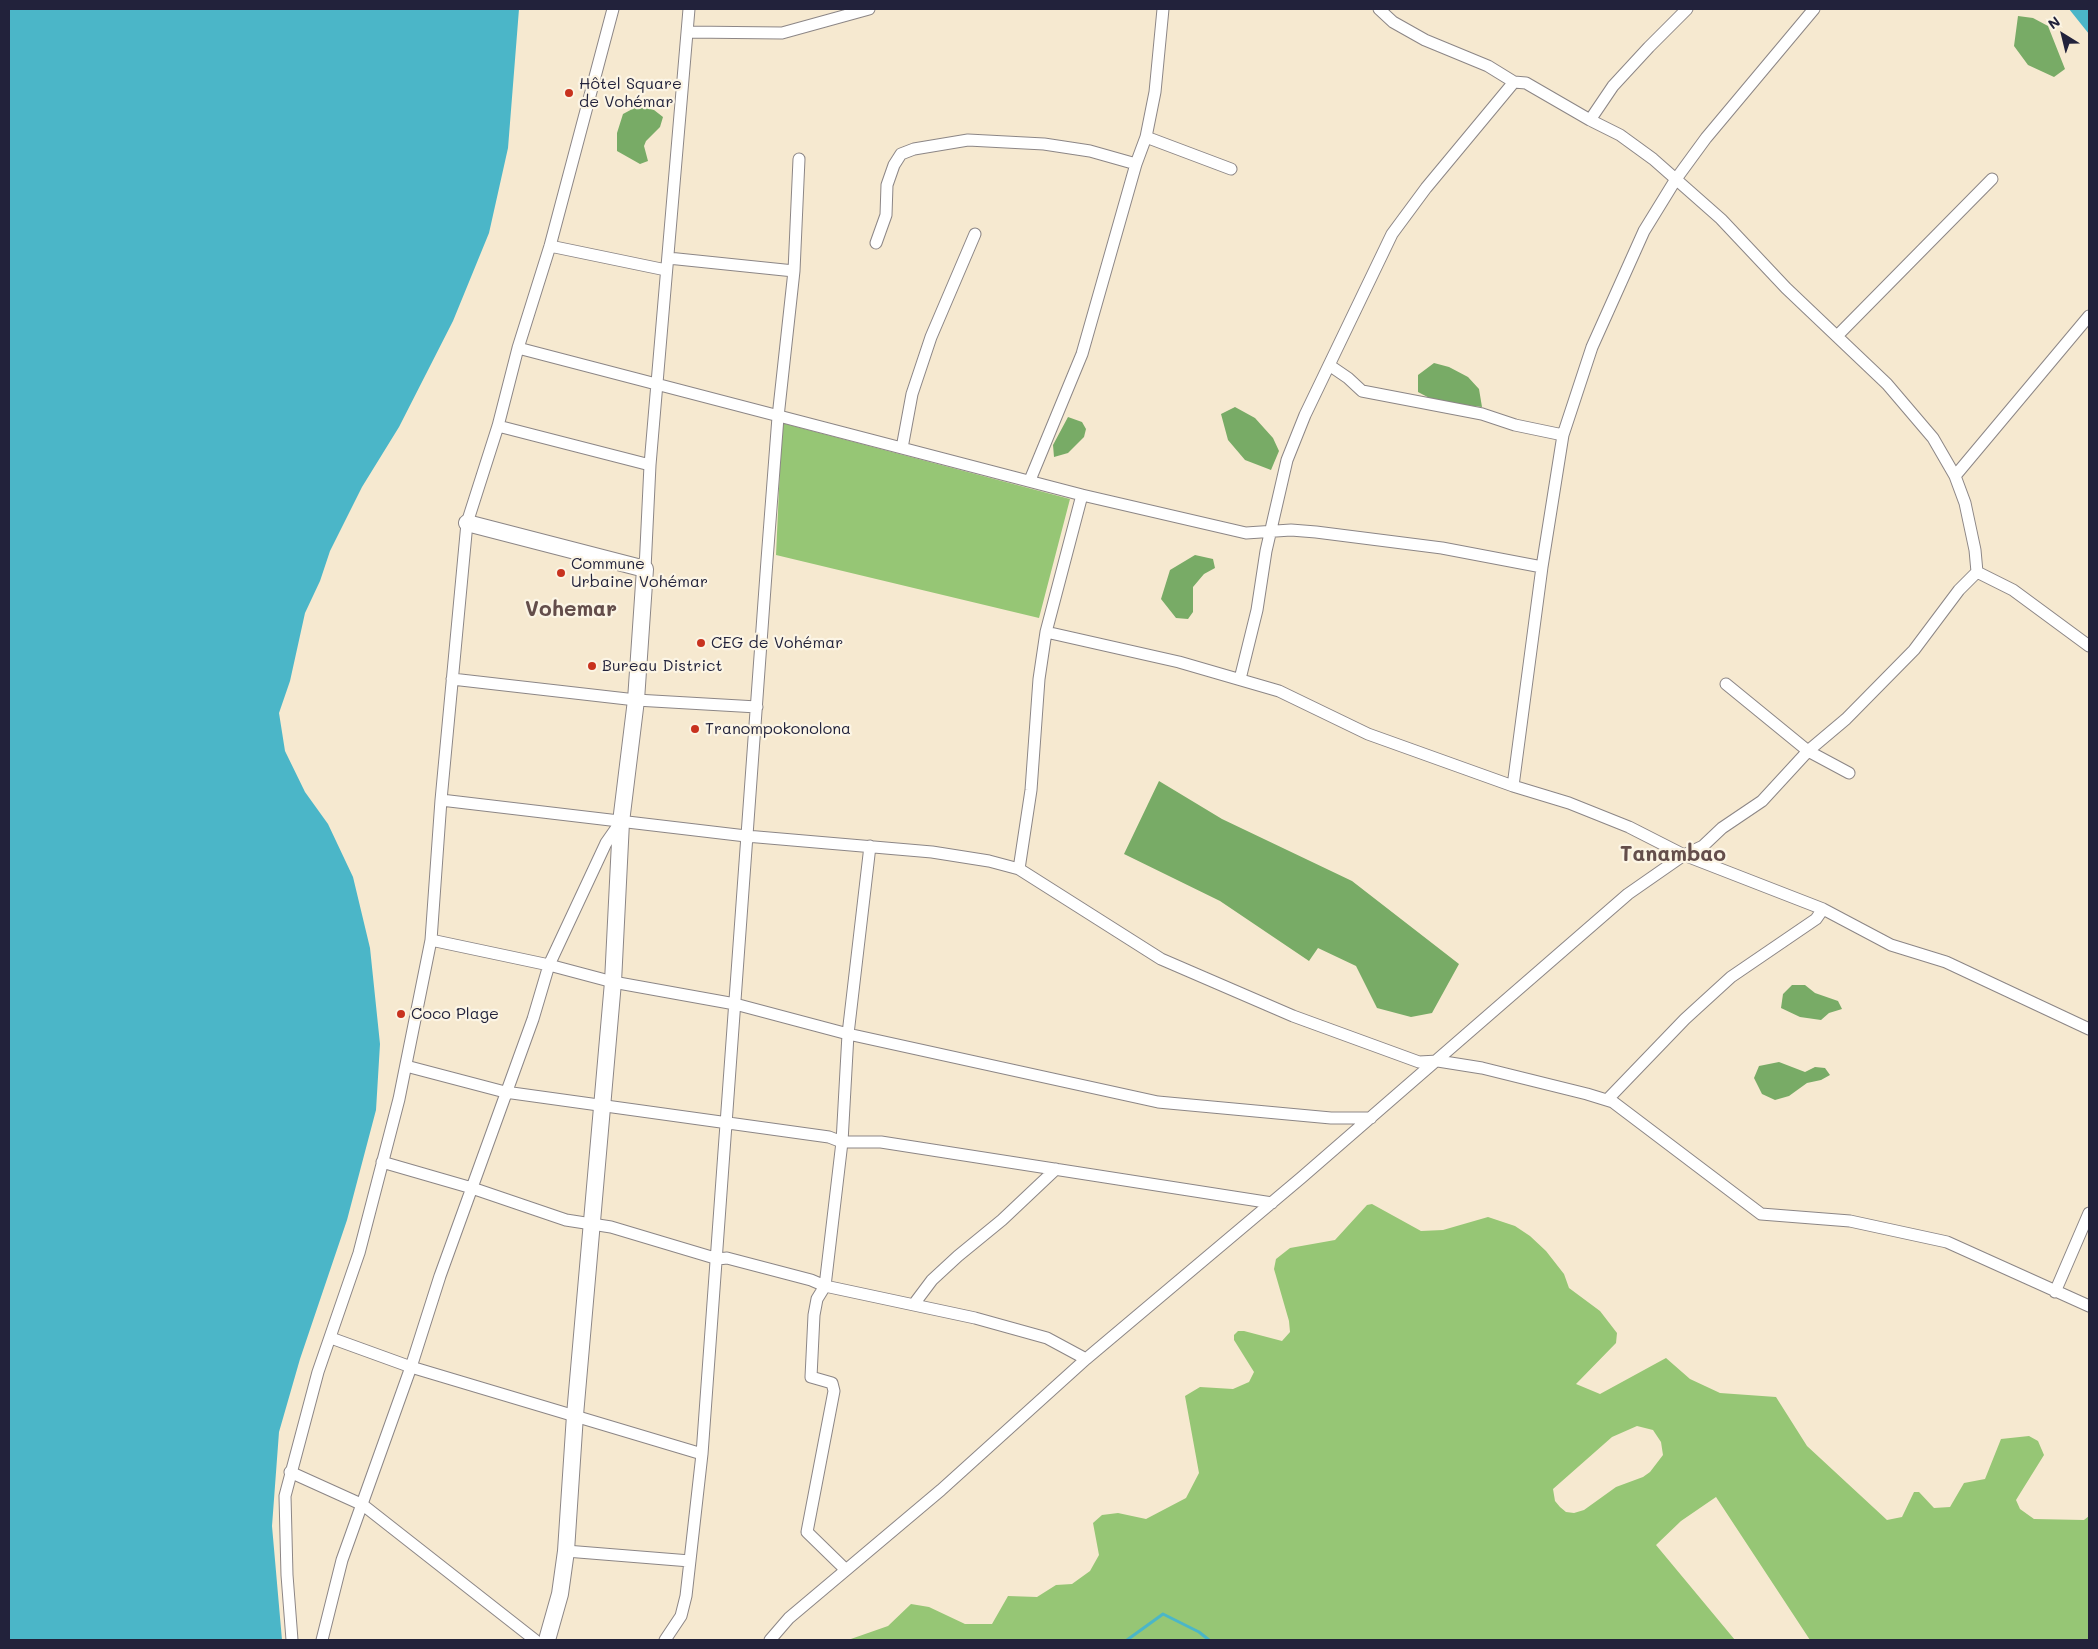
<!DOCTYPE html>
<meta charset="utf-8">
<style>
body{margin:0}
#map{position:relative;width:2098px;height:1649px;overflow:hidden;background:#f6e9d0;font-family:Mali,sans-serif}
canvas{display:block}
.frame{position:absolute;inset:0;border:10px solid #22223b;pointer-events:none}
.north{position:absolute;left:2038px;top:10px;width:50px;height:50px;-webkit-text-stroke:4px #fcf5e5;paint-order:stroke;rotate:324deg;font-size:14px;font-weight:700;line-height:20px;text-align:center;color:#22223b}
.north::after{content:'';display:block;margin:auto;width:18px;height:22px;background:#22223b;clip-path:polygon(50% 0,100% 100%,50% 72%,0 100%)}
</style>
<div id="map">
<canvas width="2098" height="1649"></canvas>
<div class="frame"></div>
<div class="north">N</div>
</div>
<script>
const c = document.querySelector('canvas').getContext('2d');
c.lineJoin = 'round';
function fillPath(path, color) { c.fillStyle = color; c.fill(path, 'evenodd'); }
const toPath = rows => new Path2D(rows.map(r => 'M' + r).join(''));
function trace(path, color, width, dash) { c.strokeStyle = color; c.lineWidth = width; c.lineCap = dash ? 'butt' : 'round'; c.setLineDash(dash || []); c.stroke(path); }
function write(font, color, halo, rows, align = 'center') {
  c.font = font + ' Mali,sans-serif'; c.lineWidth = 4.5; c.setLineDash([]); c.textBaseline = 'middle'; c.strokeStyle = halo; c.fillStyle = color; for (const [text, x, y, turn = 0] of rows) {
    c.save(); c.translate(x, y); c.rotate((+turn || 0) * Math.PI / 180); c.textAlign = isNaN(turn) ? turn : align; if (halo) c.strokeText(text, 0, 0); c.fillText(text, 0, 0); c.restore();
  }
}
fillPath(toPath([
 [782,423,1070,499,1039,618,776,555],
 [1372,1204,1421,1231,1443,1230,1488,1217,1515,1226,1530,1236,1546,1251,1564,1274,1569,1288,1600,1311,1617,1333,1616,1343,1576,1384,1600,1394,1666,1358,1690,1379,1720,1393,1776,1397,1807,1446,1887,1520,1902,1517,1914,1492,1919,1492,1934,1508,1950,1507,1964,1483,1985,1479,2001,1439,2029,1436,2038,1441,2044,1455,2016,1500,2020,1509,2034,1519,2084,1520,2089,1516,2089,1640,1810,1640,1716,1497,1681,1521,1656,1545,1735,1640,848,1640,888,1626,911,1604,929,1607,965,1624,992,1624,1008,1596,1037,1597,1056,1585,1072,1584,1090,1571,1099,1555,1093,1523,1102,1515,1118,1513,1146,1519,1186,1498,1199,1473,1185,1396,1200,1387,1233,1389,1249,1382,1254,1372,1234,1340,1234,1335,1238,1331,1244,1331,1282,1341,1290,1332,1289,1321,1274,1269,1276,1259,1290,1248,1335,1240,1367,1205],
 [1637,1426,1653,1430,1661,1442,1663,1455,1650,1472,1643,1477,1616,1487,1584,1510,1574,1513,1566,1512,1560,1507,1555,1501,1553,1489,1612,1437]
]), '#96c675');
fillPath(toPath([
 [2018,16,2033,18,2048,26,2065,69,2054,77,2028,65,2014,46],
 [638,106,654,110,663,117,660,127,646,141,644,146,648,161,640,164,617,151,617,133,623,114],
 [1434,363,1449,367,1468,377,1479,389,1482,407,1437,402,1418,392,1418,375],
 [1235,407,1255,418,1273,438,1279,451,1271,470,1245,460,1228,440,1221,414],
 [1068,417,1082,422,1086,429,1084,437,1068,453,1054,457,1053,445],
 [1195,555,1213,559,1215,568,1204,574,1193,587,1193,612,1188,619,1176,618,1161,599,1170,570],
 [1159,781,1222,819,1352,881,1459,964,1432,1013,1411,1017,1377,1008,1356,966,1318,948,1309,961,1220,901,1124,854],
 [1792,985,1805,985,1815,993,1838,1001,1842,1009,1829,1013,1821,1020,1800,1017,1781,1008,1783,994],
 [1779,1062,1805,1072,1815,1067,1825,1068,1830,1075,1821,1080,1807,1083,1789,1096,1775,1100,1762,1094,1754,1078,1759,1066]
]), '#78ab66');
fillPath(toPath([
 [9,9,519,9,508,148,489,233,453,321,399,427,362,487,330,551,320,581,305,613,290,681,279,713,285,751,305,792,328,824,353,877,370,948,380,1044,376,1110,347,1220,300,1359,279,1432,272,1526,282,1640,9,1640],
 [2069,9,2089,9,2089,34]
]), '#4bb6c8');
trace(toPath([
 [1127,1640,1163,1614,1199,1632,1209,1640]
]), '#4bb6c8', 3);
const street = toPath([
 [687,32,782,33,869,9],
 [1590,120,1613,86,1649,47,1687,9],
 [1146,137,1231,169],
 [876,243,886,215,887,185,894,165,901,154,914,149,968,140,1044,144,1090,151,1136,164],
 [550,246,666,270],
 [668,258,794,271],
 [1837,336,1992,179],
 [518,348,1082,495,1246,533,1291,530,1316,532,1442,548,1542,567],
 [1329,365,1348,378,1362,391,1482,414,1515,425,1563,435],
 [498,426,650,465],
 [902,448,912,394,931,337,975,234],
 [1955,476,2089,316],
 [1030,480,1082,354,1136,164,1146,137,1155,92,1163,9],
 [645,569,650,465,689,9],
 [1977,572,2013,590,2089,646],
 [1046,632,1179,662,1279,691,1368,734,1513,786,1569,803,1629,827,1684,855,1823,909,1891,945,1946,962,2089,1029],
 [452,679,636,700,757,707],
 [1240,679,1257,610,1266,551,1287,460,1305,415,1392,234,1426,188,1514,82],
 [1726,684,1808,751,1849,773],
 [1513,786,1542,567,1563,435,1592,347,1644,231,1676,179,1706,138,1814,9],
 [441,800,746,836,932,852,989,861,1019,869,1161,959,1293,1016,1419,1062,1438,1061,1482,1068,1587,1094,1613,1102,1761,1214,1850,1221,1947,1242,2089,1306],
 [1019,869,1031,790,1039,679,1046,632,1082,495],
 [431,940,549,965,613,982,735,1004,848,1034,1158,1102,1331,1118,1371,1118],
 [406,1066,505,1092,829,1137,842,1142,881,1142,1272,1203],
 [1607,1100,1685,1019,1731,977,1816,919,1823,909],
 [382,1162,472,1188,566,1220,611,1227,718,1259,727,1258,811,1280,825,1286,975,1318,1047,1338,1086,1359],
 [2055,1292,2089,1213],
 [914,1304,932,1280,958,1256,1002,1220,1056,1169],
 [331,1338,411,1367,702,1454],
 [290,1472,363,1505,535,1640],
 [566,1551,690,1561],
 [846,1570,807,1532,834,1391,832,1383,811,1377,814,1315,817,1299,825,1286,842,1142,848,1034,870,846],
 [292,1640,287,1575,285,1496,318,1372,359,1253,399,1099,431,940,441,800,467,523,498,426,518,348,550,246,613,9],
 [322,1640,342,1560,411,1367,440,1276,533,1019,549,965,606,843,620,823],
 [665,1640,681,1616,686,1596,702,1454,767,560,778,417,794,271,799,159],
 [770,1640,789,1618,941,1490,1086,1359,1301,1178,1628,894,1684,855,1703,846,1722,828,1762,801,1808,751,1846,719,1914,650,1959,590,1977,572,1975,550,1965,503,1955,476,1933,438,1887,384,1786,288,1721,219,1653,159,1620,135,1590,120,1526,83,1514,82,1488,66,1425,40,1393,22,1379,9]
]);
const secondary = toPath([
 [467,523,645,569,636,700,621,822,613,982,575,1415,566,1551,560,1594,547,1640]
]);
trace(street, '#8c8686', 13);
trace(secondary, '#8c8686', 18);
trace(street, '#fff', 11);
trace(secondary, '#fff', 16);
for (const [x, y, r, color] of [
 [569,93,5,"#c8321e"],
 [561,573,5,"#c8321e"],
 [701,643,5,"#c8321e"],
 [592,666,5,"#c8321e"],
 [695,729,5,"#c8321e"],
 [401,1014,5,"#c8321e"]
]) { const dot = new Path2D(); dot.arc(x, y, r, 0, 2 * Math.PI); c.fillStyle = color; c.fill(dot); trace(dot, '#fcf5e5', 2); }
write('16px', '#22223b', '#fcf5e5', [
 ["Hôtel Square",579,84],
 ["de Vohémar",579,102],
 ["Commune",571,564],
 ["Urbaine Vohémar",571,582],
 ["CEG de Vohémar",711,643],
 ["Bureau District",602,666],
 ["Tranompokonolona",705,729],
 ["Coco Plage",411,1014]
], 'left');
write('bold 21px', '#644e4b', '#fcf5e5', [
 ["Vohemar",571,610],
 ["Tanambao",1673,855]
]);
</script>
